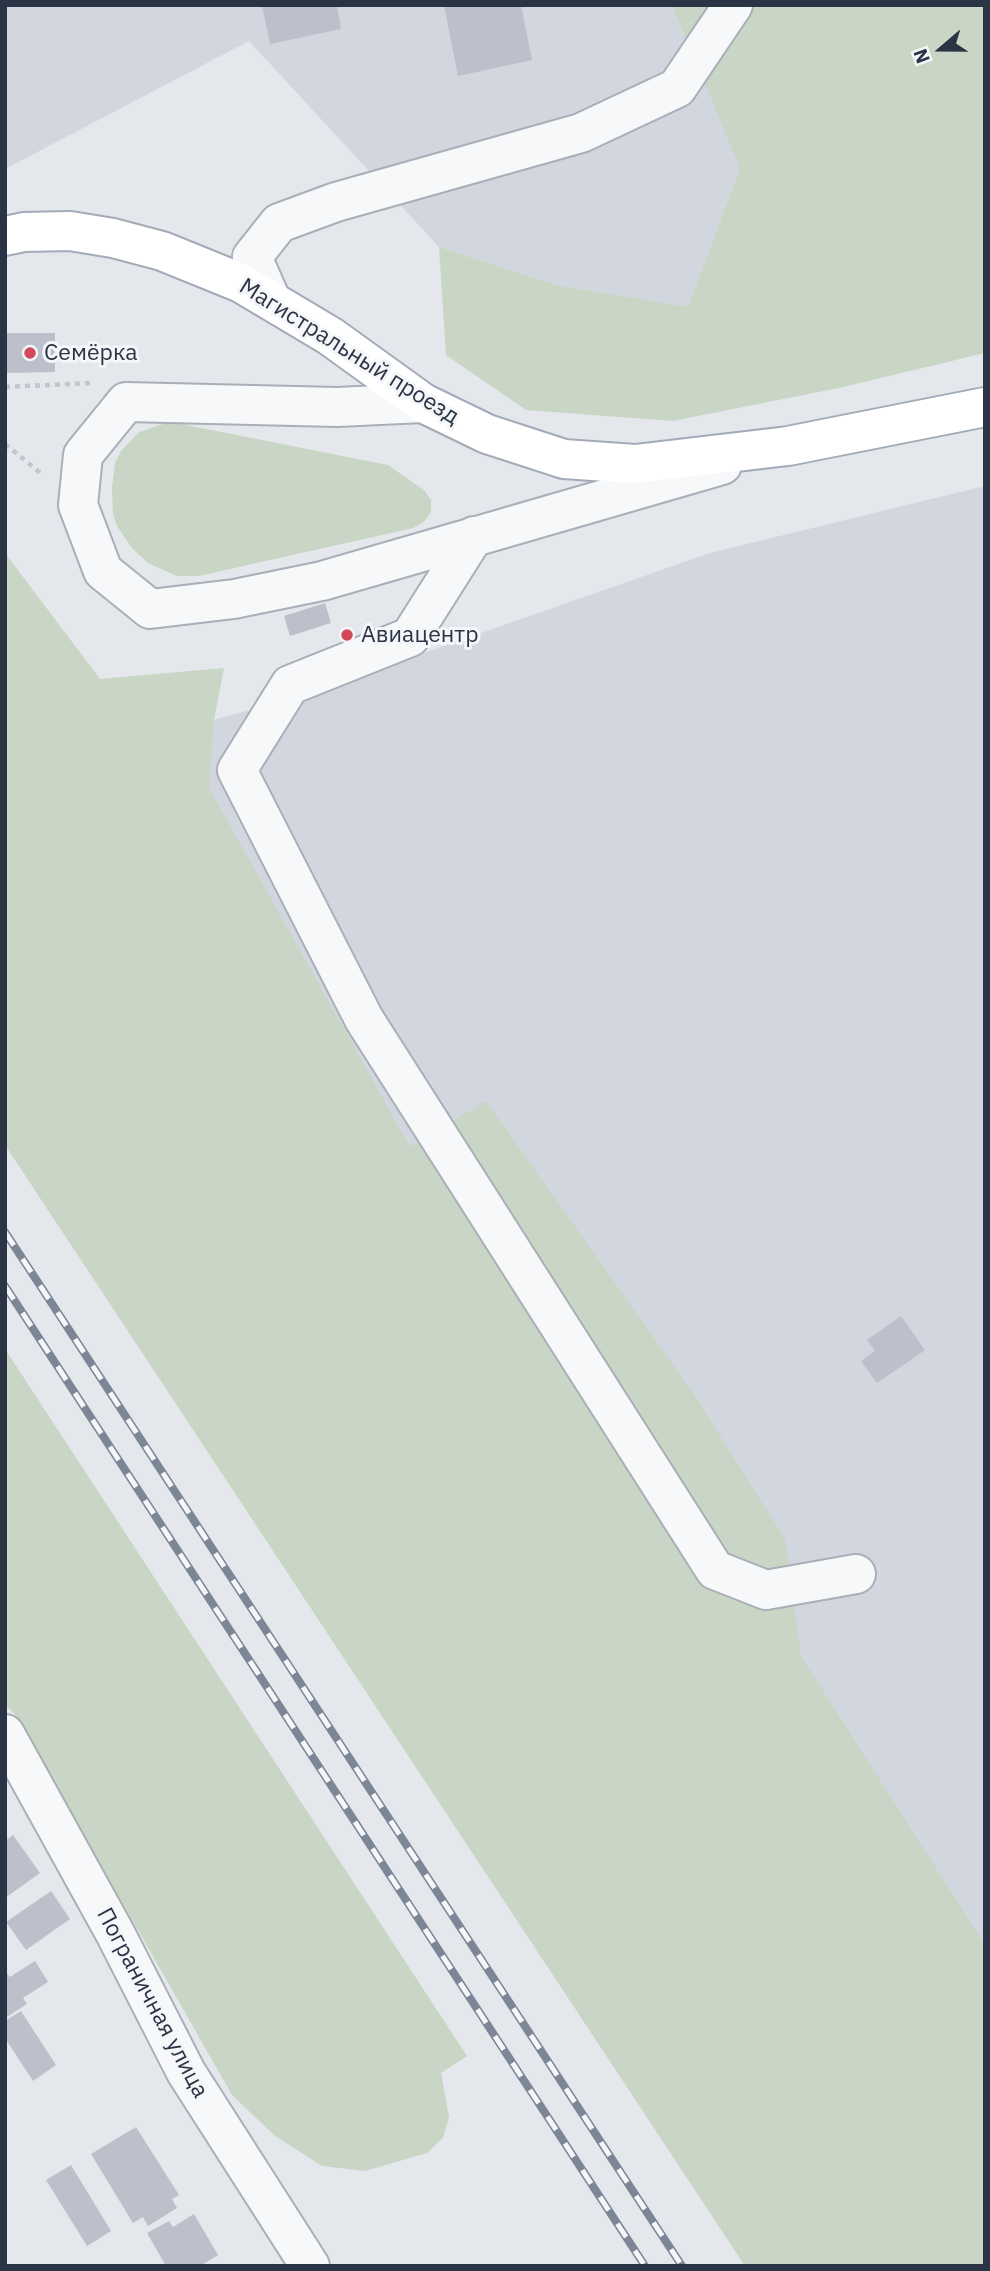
<!DOCTYPE html>
<meta charset="utf-8">
<style>
body{margin:0}
#map{position:relative;width:990px;height:2271px;overflow:hidden;background:#e4e7ec;font-family:"IBM Plex Sans",sans-serif}
canvas{display:block}
.frame{position:absolute;inset:0;border:7px solid #2b3445;pointer-events:none}
.north{position:absolute;left:906px;top:14px;width:70px;height:70px;-webkit-text-stroke:5px #f4f6f9;paint-order:stroke;rotate:250deg;font-size:19px;font-weight:700;line-height:28px;text-align:center;color:#2b3445}
.north::after{content:'';display:block;margin:auto;width:24px;height:32px;background:#2b3445;clip-path:polygon(50% 0,100% 100%,50% 72%,0 100%)}
</style>
<div id="map">
<canvas width="990" height="2271"></canvas>
<div class="frame"></div>
<div class="north">N</div>
</div>
<script>
const c = document.querySelector('canvas').getContext('2d');
c.lineJoin = 'round';
function fillPath(path, color) { c.fillStyle = color; c.fill(path, 'evenodd'); }
const toPath = rows => new Path2D(rows.map(r => 'M' + r).join(''));
function trace(path, color, width, dash) { c.strokeStyle = color; c.lineWidth = width; c.lineCap = dash ? 'butt' : 'round'; c.setLineDash(dash || []); c.stroke(path); }
function write(font, color, halo, rows, align = 'center') {
  c.font = font + ' "IBM Plex Sans",sans-serif'; c.lineWidth = 6; c.setLineDash([]); c.textBaseline = 'middle'; c.strokeStyle = halo; c.fillStyle = color; for (const [text, x, y, turn = 0] of rows) {
    c.save(); c.translate(x, y); c.rotate((+turn || 0) * Math.PI / 180); c.textAlign = isNaN(turn) ? turn : align; if (halo) c.strokeText(text, 0, 0); c.fillText(text, 0, 0); c.restore();
  }
}
fillPath(toPath([
 [5,5,985,5,740,168,688,308,560,286,439,247,249,41,5,169],
 [985,486,985,2266,5,776,298,697,710,553]
]), '#d2d6de');
fillPath(toPath([
 [672,5,985,5,985,353,839,388,673,421,526,410,446,355,439,247,560,286,688,307,740,168],
 [176,423,388,465,424,490,431,500,431,512,424,522,413,528,199,576,177,576,148,563,132,548,117,526,113,514,112,488,115,463,121,451,139,432,163,424],
 [5,553,100,679,224,668,214,720,209,788,410,1147,486,1101,693,1393,785,1539,801,1656,985,1945,985,2266,745,2266,5,1145],
 [5,1349,467,2056,441,2073,449,2117,443,2138,427,2153,365,2171,322,2166,275,2136,232,2095,16,1716,5,1704]
]), '#c9d6c5');
fillPath(toPath([
 [262,5,337,5,341,29,270,44],
 [444,5,521,5,532,60,458,76],
 [5,333,55,333,55,372,5,373],
 [325,603,331,623,290,636,284,616],
 [901,1316,925,1350,877,1383,861,1361,875,1351,867,1340],
 [13,1835,40,1873,5,1898,5,1841],
 [51,1891,70,1919,26,1950,6,1922],
 [35,1961,48,1982,23,1998,27,2004,5,2018,5,1971,10,1977],
 [21,2011,56,2065,33,2081,5,2038,5,2021],
 [136,2127,179,2195,172,2199,177,2208,148,2226,143,2217,133,2223,91,2154],
 [71,2165,111,2231,87,2246,46,2180],
 [194,2214,218,2255,200,2266,166,2266,147,2233,169,2221,173,2227]
]), '#bbc0ca');
const minor = toPath([
 [271,300,252,257,279,223,336,202,581,133,677,88,733,5],
 [423,403,337,407,126,402,83,455,78,505,103,571,150,609,234,599,322,581,722,465],
 [474,536,410,637,290,685,237,770,364,1019,715,1570,766,1590,856,1574],
 [5,1734,115,1933,186,2072,310,2266]
]);
const major = toPath([
 [5,236,24,232,70,231,113,238,162,251,241,283,330,336,423,403,487,434,564,459,635,464,788,446,985,407]
]);
trace(minor, '#a9aeb7', 42);
trace(major, '#a3abb8', 42);
trace(toPath([
 [5,387,92,383],
 [5,444,43,475]
]), '#c2c5cb', 4.5, [5, 5]);
trace(minor, '#f7f8fa', 38);
trace(major, '#fff', 38);
const rail = toPath([
 [5,1232,682,2266],
 [5,1286,645,2266]
]);
trace(rail, '#7d8696', 8);
trace(rail, '#f4f6f9', 5, [16]);
for (const [x, y, r, color] of [
 [30,353,7,"#d1495b"],
 [347,635,7,"#d1495b"]
]) { const dot = new Path2D(); dot.arc(x, y, r, 0, 2 * Math.PI); c.fillStyle = color; c.fill(dot); trace(dot, '#f4f6f9', 2.5); }
write('23px', '#2b3445', '#f4f6f9', [
 ["Магистральный проезд",349,352,32],
 ["Пограничная улица",152,2003,62]
]);
write('23px', '#2b3445', '#f4f6f9', [
 ["Семёрка",44,353],
 ["Авиацентр",361,635]
], 'left');
</script>
